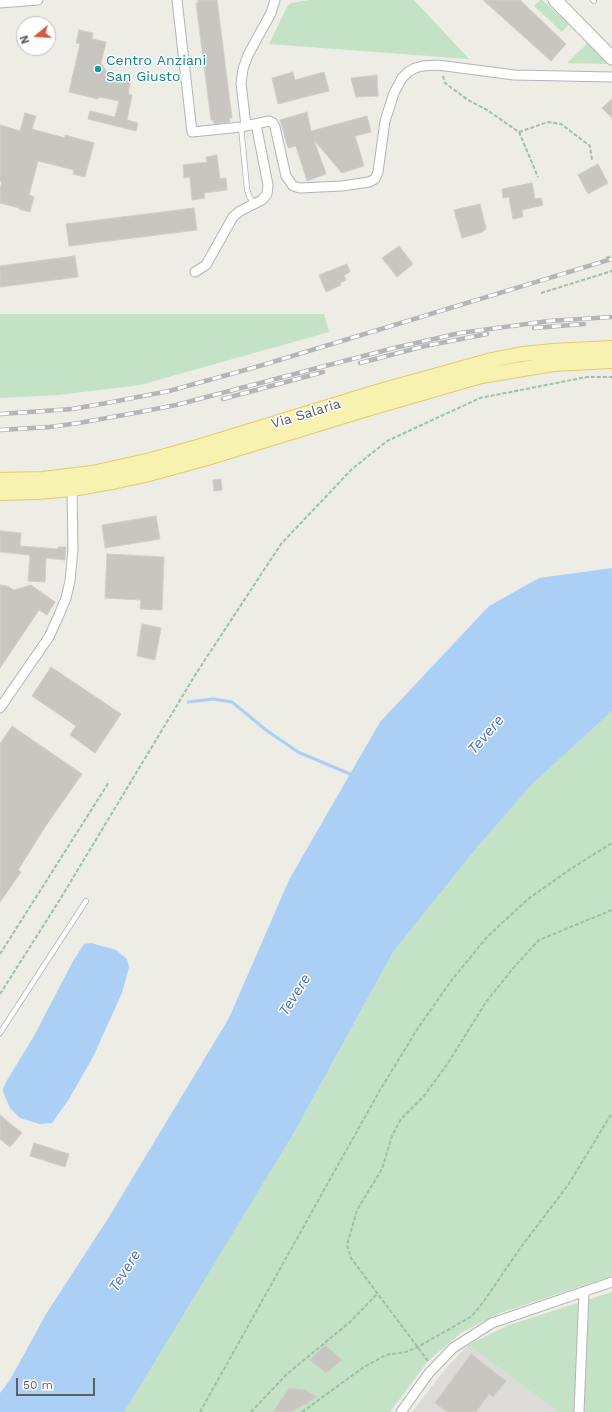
<!DOCTYPE html>
<style>
body{margin:0}
#map{position:relative;width:612px;height:1412px;overflow:hidden;background:#edece5;font-family:"Work Sans",sans-serif}
canvas{display:block}
.north{position:absolute;left:16px;top:16px;width:40px;height:40px;box-sizing:border-box;background:#fff;border:1px solid #bebfc1;border-radius:50%;rotate:252deg;font-size:11px;font-weight:700;line-height:16px;text-align:center;color:#5c5f63}
.north::after{content:'';display:block;margin:auto;width:14px;height:18px;background:#d75a40;clip-path:polygon(50% 0,100% 100%,50% 72%,0 100%)}
.scale{position:absolute;left:16px;top:1378px;width:79px;height:18px;box-sizing:border-box;border:2px solid #5c5f63;border-top:0;padding-left:5px;font-size:12px;line-height:14px;white-space:nowrap;color:#5c5f63;-webkit-text-stroke:3px #fff;paint-order:stroke}
</style>
<div id="map">
<canvas width="612" height="1412"></canvas>
<div class="north">N</div>
<div class="scale">50 m</div>
</div>
<script>
const c = document.querySelector('canvas').getContext('2d');
c.lineJoin = 'round';
function fillPath(path, color) { c.fillStyle = color; c.fill(path, 'evenodd'); }
const toPath = rows => new Path2D(rows.map(r => 'M' + r).join(''));
function trace(path, color, width, dash) { c.strokeStyle = color; c.lineWidth = width; c.lineCap = dash ? 'butt' : 'round'; c.setLineDash(dash || []); c.stroke(path); }
function write(font, color, halo, rows, align = 'center') {
  c.font = font + ' "Work Sans",sans-serif'; c.lineWidth = 3; c.setLineDash([]); c.textBaseline = 'middle'; c.strokeStyle = halo; c.fillStyle = color; for (const [text, x, y, turn = 0] of rows) {
    c.save(); c.translate(x, y); c.rotate((+turn || 0) * Math.PI / 180); c.textAlign = isNaN(turn) ? turn : align; if (halo) c.strokeText(text, 0, 0); c.fillText(text, 0, 0); c.restore();
  }
}
fillPath(toPath([
 [468,1345,559,1412,412,1412,443,1372]
]), '#dcdbd7');
fillPath(toPath([
 [310,0,414,0,469,59,269,44,287,7,291,3],
 [540,0,542,0,569,24,562,32,534,6],
 [588,43,608,64,567,63],
 [0,314,324,314,329,332,140,385,58,395,0,398],
 [612,711,612,1276,500,1313,462,1332,428,1361,390,1412,122,1412,295,1131,393,952,479,845,532,783],
 [612,1292,612,1412,559,1412,468,1345,509,1325]
]), '#c3e2c6');
fillPath(toPath([
 [612,568,612,711,532,784,479,845,393,952,295,1131,124,1412,0,1412,0,1393,10,1380,46,1314,109,1217,229,1018,289,880,380,722,489,606,539,578],
 [91,943,116,950,127,959,129,967,122,993,93,1057,69,1099,52,1123,40,1124,20,1118,10,1108,4,1094,3,1089,6,1082,34,1036,73,961,84,944]
]), '#accff6');
trace(toPath([
 [188,702,213,699,232,702,266,730,298,752,350,774]
]), '#accff6', 3);
const building = toPath([
 [198,0,217,0,232,118,229,118,230,122,214,124,213,120,211,120,196,3,198,3,198,0],
 [483,0,520,0,566,44,551,61,483,0],
 [79,30,93,33,92,39,106,42,101,63,109,75,131,79,128,94,132,95,127,120,138,123,136,131,88,119,90,111,115,117,119,101,99,97,98,99,69,92,80,44,76,43,79,30],
 [293,72,295,80,324,72,329,91,278,104,272,78,293,72],
 [377,75,378,96,356,97,351,78,377,75],
 [612,99,612,118,602,108,612,99],
 [307,112,311,131,367,116,371,132,355,136,364,166,342,173,314,140,326,174,307,181,296,146,288,148,280,120,307,112],
 [25,113,36,116,32,129,65,138,65,135,94,143,85,177,73,174,74,170,38,161,29,195,34,197,30,212,19,209,19,208,0,203,0,189,2,181,0,181,0,125,20,131,25,113],
 [217,155,220,179,226,178,227,190,204,193,205,198,192,200,190,177,184,178,183,165,207,162,206,157,217,155],
 [598,164,608,183,588,194,578,175,598,164],
 [532,183,535,199,541,198,543,205,522,210,523,217,513,219,509,197,503,198,502,189,532,183],
 [480,204,486,229,482,232,462,238,454,210,480,204],
 [194,208,197,230,69,246,66,224,194,208],
 [399,246,413,264,397,277,382,258,399,246],
 [75,256,78,277,0,287,0,266,75,256],
 [347,264,350,272,344,275,346,280,340,283,341,285,326,292,319,275,347,264],
 [221,479,222,490,214,491,213,480,221,479],
 [156,516,160,539,105,548,102,525,156,516],
 [0,531,21,533,20,546,58,549,58,547,66,547,65,560,46,558,45,582,28,581,30,555,0,552,0,531],
 [107,554,164,557,162,610,140,609,141,600,105,598,107,554],
 [0,585,7,586,14,590,31,585,55,602,47,615,39,610,0,668,0,585],
 [142,624,161,628,155,660,137,656,142,624],
 [51,667,121,714,95,753,70,735,76,726,32,696,51,667],
 [12,726,82,774,45,827,18,870,21,872,0,902,0,744,12,726],
 [0,1115,22,1133,10,1147,0,1139,0,1115],
 [34,1143,69,1154,65,1167,30,1156,34,1143],
 [325,1345,342,1360,326,1373,310,1360,325,1345],
 [471,1354,506,1381,493,1397,489,1394,476,1412,447,1412,435,1403,471,1354],
 [289,1388,305,1390,317,1397,291,1412,273,1412,289,1388]
]);
fillPath(building, '#c9c6c1');
trace(building, '#d1cec3', 1);
const lane = toPath([
 [593,0,594,1],
 [241,127,247,189,249,196,254,204],
 [0,1033,86,901]
]);
const street = toPath([
 [177,0,192,132,241,127,269,121,273,123,275,127,286,176,293,186,300,188,342,186,369,182,375,179,378,172,385,121,394,93,402,78,408,72,415,68,423,66,438,65,514,75,612,77],
 [0,3,38,0],
 [246,126,241,83,243,69,248,55,271,13,275,0],
 [195,272,206,265,233,217,240,211,262,200,267,194,268,185,256,124],
 [0,708,49,637,59,615,66,598,70,581,73,549,72,489],
 [401,1412,429,1373,453,1348,492,1323,612,1282],
 [579,1412,584,1292]
]);
const secondary = toPath([
 [555,0,612,58]
]);
const primary = toPath([
 [0,480,43,479,92,473,151,460,201,446,380,391,492,360,522,354,553,351,612,348],
 [0,493,37,492,72,489,117,481,145,475,207,458,367,409,481,376,553,364,612,361]
]);
trace(lane, '#b2b4b8', 6);
trace(street, '#b2b4b8', 11);
trace(secondary, '#b3b6ba', 15);
trace(primary, '#e3cc68', 16);
trace(toPath([
 [443,76,445,83,468,100,487,110,519,132,538,177],
 [519,132,548,122,561,124,590,146,592,160],
 [606,258,612,256],
 [541,293,612,271],
 [0,954,109,782],
 [0,994,59,901,197,672,281,544,352,469,387,441,480,398,587,377,612,377],
 [428,1361,351,1258,347,1245,357,1210,382,1169,392,1136,401,1119,424,1096,448,1063,486,1002,515,966,539,940,612,910],
 [200,1412,380,1090,418,1028,451,981,487,937,528,899,572,868,612,843],
 [251,1412,287,1374,350,1322,378,1293],
 [302,1412,364,1367,386,1355,406,1352,418,1347,472,1316,484,1301,521,1247,568,1185,612,1113]
]), '#9cc0aa', 2, [4, 2]);
trace(lane, '#fff', 4.5);
trace(street, '#fff', 9);
trace(secondary, '#fff', 13);
trace(primary, '#f7f2b0', 14);
const rail = toPath([
 [534,328,584,324],
 [360,363,425,346,487,334],
 [223,399,323,372],
 [0,414,72,409,107,403,169,391,256,367,612,259],
 [0,430,50,427,79,423,140,412,176,405,394,348,460,333,549,321,612,317]
]);
trace(rail, '#b4b5b5', 4.5);
trace(rail, '#fff', 3, [9]);
for (const [x, y, r, color] of [
 [98,69,4,"#0f9aa8"]
]) { const dot = new Path2D(); dot.arc(x, y, r, 0, 2 * Math.PI); c.fillStyle = color; c.fill(dot); trace(dot, '#fff', 1.5); }
write('14px', '#0d838f', '#fff', [
 ["Centro Anziani",106,61],
 ["San Giusto",106,77]
], 'left');
write('14px', '#5c5f63', '#fff', [
 ["Via Salaria",306,414,-17]
]);
write('italic 15px', '#4e74af', '#fff', [
 ["Tevere",486,735,-49],
 ["Tevere",295,995,-58],
 ["Tevere",125,1271,-58]
]);
</script>
